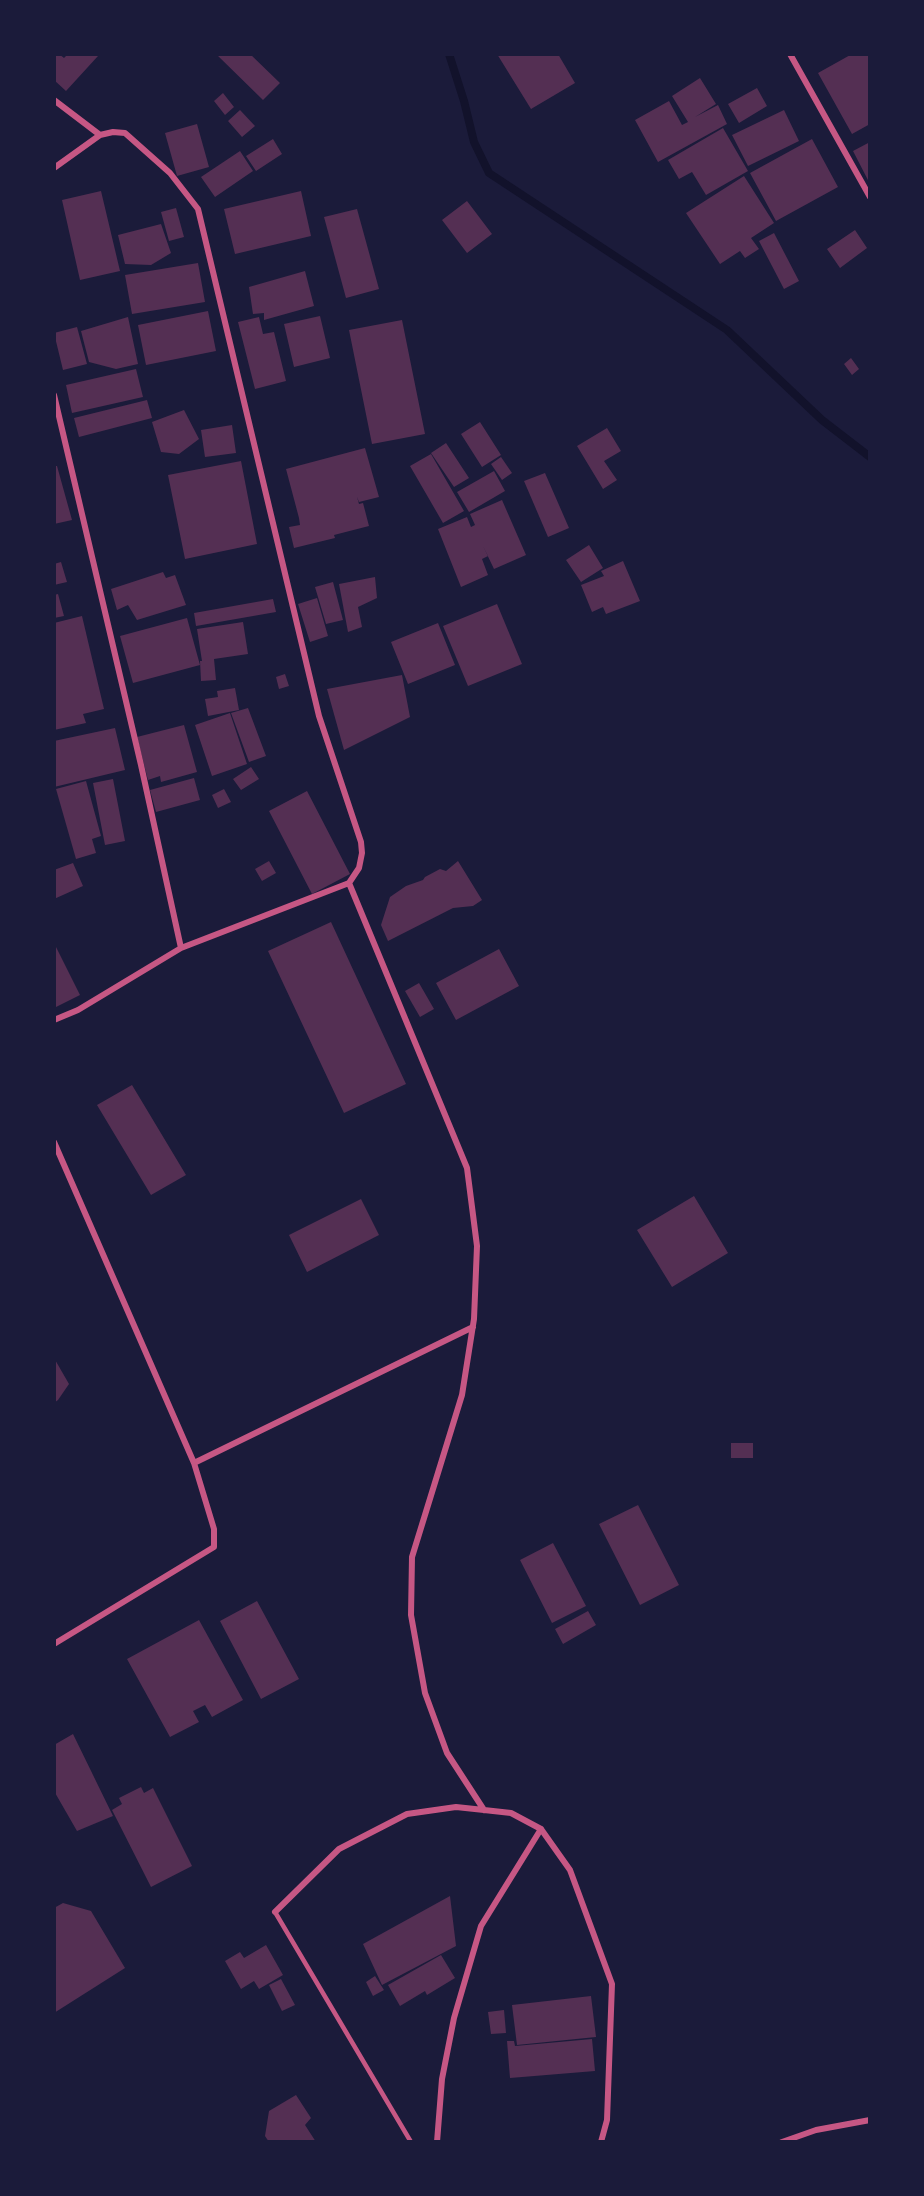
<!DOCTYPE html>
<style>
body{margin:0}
#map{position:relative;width:924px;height:2196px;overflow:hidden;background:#1b1b3a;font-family:"Open Sans",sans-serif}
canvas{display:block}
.frame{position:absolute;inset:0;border:56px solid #1b1b3a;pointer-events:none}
</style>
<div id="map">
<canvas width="924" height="2196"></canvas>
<div class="frame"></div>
</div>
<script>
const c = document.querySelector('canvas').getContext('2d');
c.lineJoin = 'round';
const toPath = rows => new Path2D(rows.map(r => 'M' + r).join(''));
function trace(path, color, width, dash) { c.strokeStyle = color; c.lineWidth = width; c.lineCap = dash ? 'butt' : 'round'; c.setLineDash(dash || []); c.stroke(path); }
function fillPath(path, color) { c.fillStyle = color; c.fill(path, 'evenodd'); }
trace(toPath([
 [449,54,464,101,474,142,489,173,727,330,822,420,870,457]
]), '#12122b', 8);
fillPath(toPath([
 [54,54,59,54,64,58,68,54,96,54,98,56,66,91,54,80],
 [216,54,250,54,280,83,263,100],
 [497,54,558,54,575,83,531,109],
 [852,54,870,54,870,124,852,134,818,73],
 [700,78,716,104,695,117,718,105,727,124,658,162,635,120,669,101,682,125,688,122,672,96],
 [757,88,767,106,739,123,728,104],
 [223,93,234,107,225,115,214,101],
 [240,110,255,126,242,137,228,121],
 [784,110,799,141,748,166,732,135],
 [197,124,209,167,177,176,165,133],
 [723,128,748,171,706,195,692,172,679,179,668,160],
 [273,139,282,154,256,171,246,156],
 [812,139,838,187,776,221,750,173],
 [870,142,870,184,853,151],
 [240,151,253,171,215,197,201,177],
 [744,176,774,223,751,238,759,249,745,258,740,251,720,264,686,213],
 [101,191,120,271,80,280,62,200],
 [301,191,311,236,235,254,224,209],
 [467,201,492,234,467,253,442,220],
 [176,208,184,237,169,241,161,212],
 [357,209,379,289,346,298,324,217],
 [161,224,171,253,151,265,125,264,118,235],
 [855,230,867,248,840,268,827,249],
 [774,233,799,281,784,289,759,241],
 [198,263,205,302,132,314,125,275],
 [305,271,314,306,264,320,264,313,253,314,249,287],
 [208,311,216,351,146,365,138,325],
 [320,316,330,358,294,367,284,324],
 [128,317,138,364,116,369,89,362,81,331],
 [259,317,263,334,274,332,286,381,255,389,238,322],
 [402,320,425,434,372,444,349,330],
 [77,327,87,364,63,370,54,333],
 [851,358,859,369,852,375,844,364],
 [136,369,143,397,72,413,66,385],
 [147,400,152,418,79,437,74,418],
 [184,410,199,439,179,454,161,452,152,422],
 [480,422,501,455,482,467,461,434],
 [232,425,236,453,205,457,201,430],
 [607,428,621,451,604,461,617,480,603,489,577,446],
 [446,443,469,478,454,487,431,453],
 [365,448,379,497,359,502,357,497,359,504,363,503,369,526,334,535,335,538,294,548,289,527,300,525,299,518,286,469],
 [431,454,464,511,443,523,410,466],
 [501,457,512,473,502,480,491,464],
 [241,461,257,544,185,559,168,475],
 [54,466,57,466,72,520,54,524],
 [494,471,505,491,469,512,457,492],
 [545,473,569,528,548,537,524,481],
 [502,500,526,555,494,569,483,546,488,556,482,559,488,575,461,587,438,529,467,517,471,527,475,525,470,514],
 [589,545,603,568,581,582,566,560],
 [623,561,640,601,606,614,603,607,592,612,581,585,604,576,601,571],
 [61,562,67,582,54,585,54,564],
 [163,572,166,578,175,575,186,605,137,620,128,605,117,610,111,589],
 [375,577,377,598,358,607,362,627,348,632,339,584],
 [333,582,343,620,326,624,315,587],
 [58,594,64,616,54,618,54,595],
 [317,598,328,636,310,642,298,604],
 [273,599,276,612,196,626,194,613],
 [497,604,522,664,468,686,443,626],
 [82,616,104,709,83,714,86,723,54,730,54,623],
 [187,618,200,665,133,683,120,636],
 [243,622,248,654,214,659,216,680,201,681,200,661,202,661,197,629],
 [438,623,455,665,408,684,391,642],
 [285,674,289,686,279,689,276,677],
 [402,675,410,717,344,750,327,689],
 [235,688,239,710,208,716,205,699,218,697,217,691],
 [248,708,266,756,249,762,231,713],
 [230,713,247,764,212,776,195,725],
 [184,725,197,772,161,782,160,776,148,780,137,737],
 [115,728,125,770,54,787,54,741],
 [251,767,259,779,241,790,233,779],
 [194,778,200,800,156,812,150,790],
 [113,779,125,841,105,845,93,783],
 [86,781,101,836,92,839,96,853,76,859,56,789],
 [224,789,231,802,218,808,212,795],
 [307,791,350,874,312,894,269,811],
 [269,861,276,873,262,881,255,869],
 [458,861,482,900,473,906,453,908,388,941,381,925,390,897,406,886,423,880,425,877,440,869,446,871],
 [73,863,83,886,54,899,54,870],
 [331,922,406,1084,344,1113,268,951],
 [54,943,80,995,54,1008],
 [499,949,519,986,456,1020,436,983],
 [419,983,434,1009,420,1017,405,991],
 [132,1085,186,1175,151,1195,97,1105],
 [694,1196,728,1253,672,1287,637,1230],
 [361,1199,379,1235,307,1272,289,1235],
 [54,1358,69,1384,58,1400,54,1403],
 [731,1443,753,1443,753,1458,731,1458],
 [638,1505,679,1585,640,1605,599,1524],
 [553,1543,586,1606,552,1623,520,1560],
 [257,1601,299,1679,261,1699,220,1621],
 [588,1611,596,1625,563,1644,555,1629],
 [199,1620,243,1700,212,1717,205,1705,193,1711,199,1722,170,1737,127,1659],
 [73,1734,113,1816,77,1831,54,1791,54,1745],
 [141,1787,144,1793,153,1788,192,1866,151,1887,112,1810,122,1804,119,1798],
 [450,1896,456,1946,382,1985,363,1944],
 [63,1903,91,1911,125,1968,54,2013,54,1908],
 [266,1945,283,1975,259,1989,254,1981,241,1989,225,1961,240,1952,244,1958],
 [441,1955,455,1978,427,1995,425,1991,400,2006,388,1985],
 [375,1976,384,1990,373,1996,366,1982],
 [281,1979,295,2005,282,2011,269,1985],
 [591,1996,596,2037,517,2045,512,2005],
 [504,2010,506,2033,491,2034,488,2012],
 [592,2039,595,2071,510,2078,507,2041,514,2041,515,2046],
 [296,2095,311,2118,305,2125,316,2142,269,2142,265,2136,269,2111]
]), '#542f53');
trace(toPath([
 [275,1912,411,2142]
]), '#c65784', 4.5);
trace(toPath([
 [790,54,870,197],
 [54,100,100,135],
 [54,168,100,135,113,132,125,133,170,173,198,209,319,716,361,842,362,853,359,868,349,883,181,948,78,1010,54,1020],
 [54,395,141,765,181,948],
 [349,883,467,1168,477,1246,474,1319,462,1395,412,1557,411,1615,425,1693,447,1753,484,1810],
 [54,1142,194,1463,473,1327],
 [54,1644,214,1547,214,1529,194,1463],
 [541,1829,570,1870,612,1984,607,2120,601,2142],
 [275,1912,339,1849,407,1814,456,1807,484,1810,511,1813,541,1829,481,1926,454,2018,442,2079,437,2142],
 [782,2142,816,2130,870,2120]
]), '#c65784', 6);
</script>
